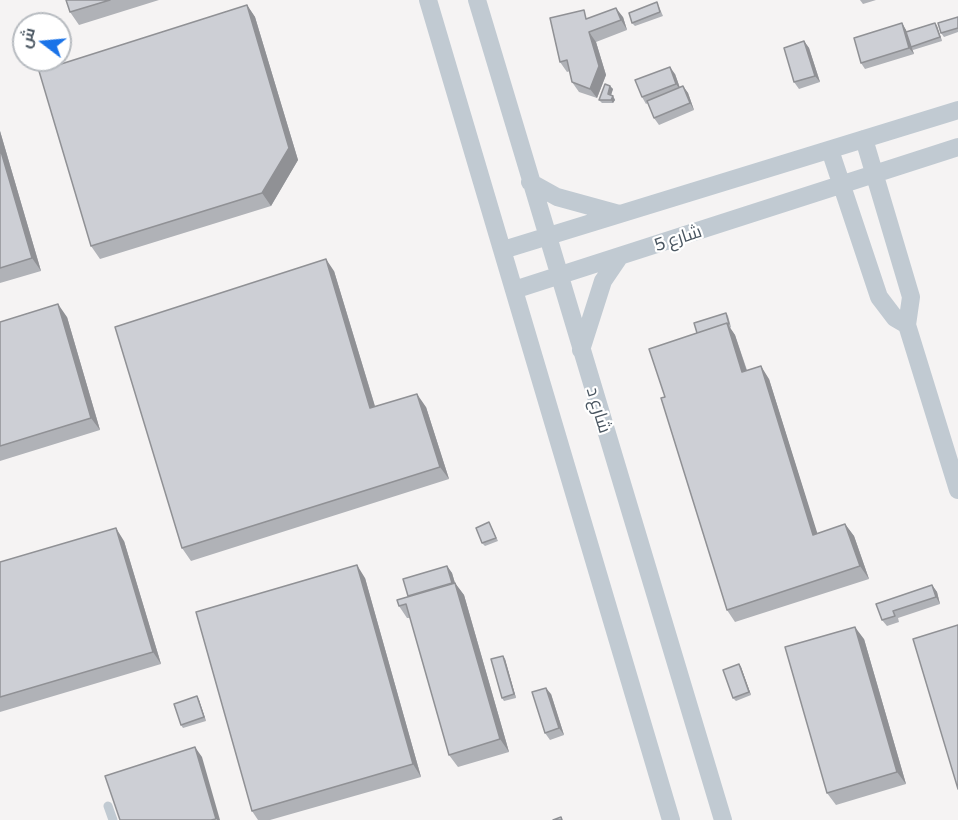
<!DOCTYPE html>
<meta charset="utf-8">
<style>
body{margin:0}
#map{position:relative;width:958px;height:820px;overflow:hidden;background:#f5f3f3;font-family:Commissioner,Cairo,sans-serif}
canvas{display:block}
.north{position:absolute;left:12px;top:12px;width:60px;height:60px;box-sizing:border-box;background:#fff;border:2px solid #b7bbc0;border-radius:50%;rotate:286deg;font-size:16px;font-weight:700;line-height:24px;text-align:center;color:#4a5661}
.north::after{content:'';display:block;margin:auto;width:21px;height:27px;background:#1a73e8;clip-path:polygon(50% 0,100% 100%,50% 72%,0 100%)}
</style>
<div id="map">
<canvas width="958" height="820"></canvas>
<div class="north">ش</div>
</div>
<script>
const c = document.querySelector('canvas').getContext('2d');
c.lineJoin = 'round';
const toPath = rows => new Path2D(rows.map(r => 'M' + r).join(''));
function trace(path, color, width, dash) { c.strokeStyle = color; c.lineWidth = width; c.lineCap = dash ? 'butt' : 'round'; c.setLineDash(dash || []); c.stroke(path); }
function fillPath(path, color) { c.fillStyle = color; c.fill(path, 'evenodd'); }
function write(font, color, halo, rows, align = 'center') {
  c.font = font + ' Commissioner,Cairo,sans-serif'; c.lineWidth = 4.5; c.setLineDash([]); c.textBaseline = 'middle'; c.strokeStyle = halo; c.fillStyle = color; for (const [text, x, y, turn = 0] of rows) {
    c.save(); c.translate(x, y); c.rotate((+turn || 0) * Math.PI / 180); c.textAlign = isNaN(turn) ? turn : align; if (halo) c.strokeText(text, 0, 0); c.fillText(text, 0, 0); c.restore();
  }
}
trace(toPath([
 [108,806,113,820]
]), '#c1cad2', 9);
trace(toPath([
 [428,0,671,820],
 [477,0,723,820],
 [864,139,911,297,907,325,958,490],
 [830,150,879,297,895,318,907,325],
 [530,182,557,197,619,214],
 [503,250,958,110],
 [514,290,958,147],
 [581,350,603,281,620,256]
]), '#c1cad2', 18);
fillPath(toPath([
 [66,0,159,0,79,25,70,12],
 [860,0,876,0,863,4],
 [657,2,663,16,635,26,632,23],
 [247,5,255,17,298,160,271,206,100,259,91,246],
 [623,17,627,30,596,42,606,75,597,98,579,92,572,82,570,71,567,72,560,62,590,18],
 [958,17,958,32,944,37,941,33],
 [902,23,907,32,937,26,942,41,913,50,912,49,914,54,865,69,861,63],
 [804,41,809,48,820,82,799,89,794,82],
 [675,74,680,88,683,86,688,93,694,110,659,125,654,118,648,103,646,104,642,97],
 [610,86,613,89,611,95,613,96,615,100,613,103,602,103,599,100],
 [0,131,41,271,0,283],
 [334,271,375,406,426,407,449,479,191,561,182,548],
 [726,313,728,316,731,327,730,328,735,335,747,370,769,379,817,534,845,524,854,536,869,579,735,622,727,610,665,397,697,333],
 [67,317,100,430,0,461,0,322],
 [489,522,498,541,485,546,482,543],
 [124,541,161,664,0,712,0,562],
 [447,566,452,573,455,583,464,595,509,752,458,767,449,755,410,618,407,618,399,606],
 [365,578,421,777,270,820,258,820,252,811],
 [932,585,937,592,940,604,898,618,899,622,887,626,882,620,876,604],
 [864,639,906,784,836,805,827,793],
 [505,659,516,698,504,701,502,698],
 [739,664,741,667,751,695,736,701,733,698],
 [551,694,564,735,550,740,545,733],
 [197,696,199,700,206,721,183,728,181,725]
]), '#b0b2b7');
fillPath(toPath([
 [247,5,255,17,298,160,271,206,262,193],
 [616,8,623,17,627,30,621,20],
 [902,23,906,30,914,54,909,48],
 [935,23,937,26,942,41,940,37],
 [589,32,596,42,606,75,597,98,590,89],
 [804,41,809,48,820,82,815,76],
 [670,67,675,74,681,91,676,84],
 [610,86,613,89,610,98,608,94],
 [683,86,688,93,694,110,690,103],
 [613,96,615,100,613,103,611,100],
 [0,131,41,271,32,258,0,148],
 [326,259,334,271,379,420,370,408],
 [58,304,67,317,100,430,91,418],
 [727,323,735,335,751,384,742,372],
 [761,366,769,379,822,548,813,535],
 [417,394,426,407,449,479,440,467],
 [845,524,854,536,869,579,860,566],
 [116,528,124,541,161,664,153,652],
 [357,565,365,578,421,777,413,764],
 [447,566,452,573,457,590,452,583],
 [455,583,464,595,509,752,500,739],
 [932,585,937,592,940,604,936,597],
 [855,627,864,639,906,784,897,772],
 [503,656,505,659,516,698,514,694],
 [739,664,741,667,751,695,749,692],
 [546,688,551,694,564,735,559,728],
 [197,696,199,700,206,721,204,717],
 [195,747,202,757,220,820,217,820,216,819]
]), '#909195');
const building = toPath([
 [66,0,110,0,70,12,66,0],
 [657,2,660,12,632,23,629,13,657,2],
 [247,5,289,148,262,193,91,246,39,71,247,5],
 [616,8,621,20,589,32,599,66,590,89,572,82,567,60,560,62,550,18,584,10,586,19,616,8],
 [958,17,958,28,941,33,938,23,958,17],
 [902,23,909,48,861,63,854,38,902,23],
 [935,23,940,37,911,47,906,32,935,23],
 [804,41,815,76,794,82,784,48,804,41],
 [670,67,676,84,642,97,635,80,670,67],
 [605,84,610,86,608,94,613,96,611,100,599,100,605,84],
 [683,86,690,103,654,118,647,101,683,86],
 [0,148,32,258,0,268,0,148],
 [326,259,370,408,417,394,440,467,182,548,115,327,326,259],
 [58,304,91,418,0,446,0,322,58,304],
 [726,313,729,324,727,324,727,323,697,333,694,323,726,313],
 [727,323,742,372,761,366,813,535,845,524,860,566,727,610,661,398,665,397,649,349,727,323],
 [489,522,496,538,482,543,476,528,489,522],
 [116,528,153,652,0,697,0,562,116,528],
 [357,565,413,764,252,811,196,612,357,565],
 [447,566,452,583,408,596,403,579,447,566],
 [455,583,500,739,449,755,406,604,399,606,397,600,455,583],
 [932,585,936,597,893,611,895,616,882,620,876,604,932,585],
 [958,625,958,789,913,639,958,625],
 [855,627,897,772,827,793,785,647,855,627],
 [503,656,514,694,502,698,491,659,503,656],
 [739,664,749,692,733,698,723,670,739,664],
 [546,688,559,728,545,733,532,692,546,688],
 [197,696,204,717,181,725,174,704,197,696],
 [195,747,216,819,211,820,120,820,105,776,195,747],
 [561,817,562,820,553,820,561,817]
]);
fillPath(building, '#cdcfd5');
trace(building, '#909195', 1.5);
write('18px', '#4a5661', '#fff', [
 ["شارع 5",678,238,-18],
 ["شارع د",599,410,73]
]);
</script>
